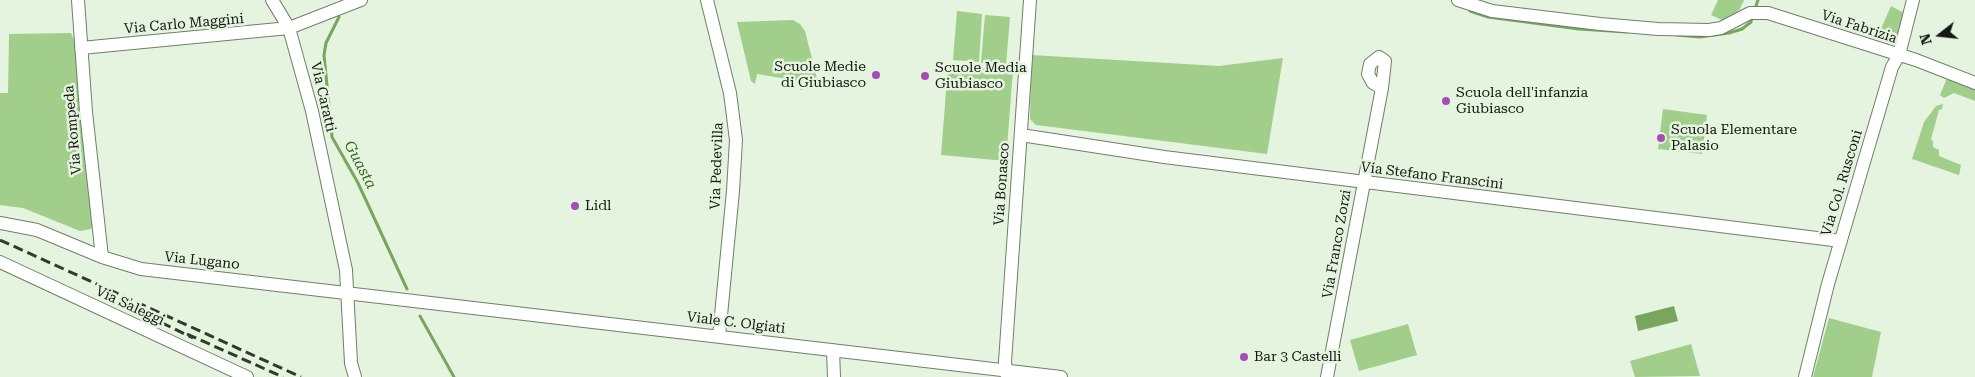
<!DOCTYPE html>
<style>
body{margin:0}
#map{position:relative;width:1975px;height:377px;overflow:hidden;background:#e5f4de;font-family:"Roboto Serif",serif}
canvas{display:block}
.north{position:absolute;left:1915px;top:10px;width:50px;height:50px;-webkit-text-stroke:4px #e5f4de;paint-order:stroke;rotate:254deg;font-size:14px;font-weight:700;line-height:20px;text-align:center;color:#141912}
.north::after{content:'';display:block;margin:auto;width:18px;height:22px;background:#141912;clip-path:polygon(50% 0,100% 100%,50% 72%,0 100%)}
</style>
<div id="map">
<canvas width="1975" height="377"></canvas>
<div class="north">N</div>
</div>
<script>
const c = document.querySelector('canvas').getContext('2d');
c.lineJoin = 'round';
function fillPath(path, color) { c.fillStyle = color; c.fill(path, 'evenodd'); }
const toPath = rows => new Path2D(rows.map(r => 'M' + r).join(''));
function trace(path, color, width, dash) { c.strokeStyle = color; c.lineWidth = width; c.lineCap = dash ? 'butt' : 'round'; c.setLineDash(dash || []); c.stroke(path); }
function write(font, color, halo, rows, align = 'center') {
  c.font = font + ' "Roboto Serif",serif'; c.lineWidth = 5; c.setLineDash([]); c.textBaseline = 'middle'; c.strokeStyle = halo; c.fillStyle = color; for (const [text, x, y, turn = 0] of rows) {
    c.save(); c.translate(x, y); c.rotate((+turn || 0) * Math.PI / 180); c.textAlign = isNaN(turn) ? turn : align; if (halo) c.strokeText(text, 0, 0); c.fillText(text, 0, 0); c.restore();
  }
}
fillPath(toPath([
 [1718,0,1744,0,1740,9,1726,22,1711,15],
 [1891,6,1904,13,1898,36,1881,29],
 [957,11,982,14,979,62,953,60],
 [985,15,1010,17,1006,65,981,63],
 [793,20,800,24,805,31,817,79,816,87,800,90,800,81,757,74,755,84,751,81,737,22],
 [71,33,77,46,95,220,91,229,80,231,23,208,0,205,0,93,8,93,9,34],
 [1031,55,1219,66,1283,58,1267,154,1036,125,1030,119],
 [948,66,1013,70,1006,161,941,155],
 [1947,78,1975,90,1975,101,1954,93,1944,98,1940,95],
 [1943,104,1942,109,1939,110,1931,139,1933,141,1933,147,1939,150,1939,156,1961,165,1959,175,1912,159,1924,122,1936,106],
 [1663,109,1707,115,1702,154,1658,149],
 [1829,318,1881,332,1872,377,1813,377],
 [1408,324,1417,355,1359,371,1350,340],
 [1691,344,1700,376,1635,377,1630,361]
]), '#a1ce8b');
fillPath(toPath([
 [1674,306,1678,321,1638,331,1635,316]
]), '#77a65e');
trace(toPath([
 [1755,9,1758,0],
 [1470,11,1488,17,1579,29,1627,32],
 [339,17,326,43,324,55,332,137,358,183,407,289],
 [1676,35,1700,37,1729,33,1742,29,1751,22,1752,17],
 [420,316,454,377]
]), '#77a65e', 3);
const minor = toPath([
 [78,0,86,112,102,257],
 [272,0,289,28,312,111,346,270,351,363,355,377],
 [707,0,730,93,736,140,733,191,719,336],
 [1458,0,1492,11,1600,24,1658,29,1709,30,1721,28,1750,13,1768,13,1916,60,1975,83],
 [81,48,289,28,361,0],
 [1379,57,1385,61,1382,88,1373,83,1368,74,1370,64,1379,57],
 [1021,135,1164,157,1841,241],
 [0,223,37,230,102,257,141,269,1061,377],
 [0,262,247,377],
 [833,350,834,377],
 [1007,377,1005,362,1030,0],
 [1327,377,1382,88],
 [1805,377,1828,284,1892,67,1899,55,1913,0]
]);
trace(minor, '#717e6b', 14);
trace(minor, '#fff', 12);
trace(toPath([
 [0,240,301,377],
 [148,316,193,338],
 [187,334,283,377]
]), '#333930', 3, [10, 5]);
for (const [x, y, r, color] of [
 [876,75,5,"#a64cb7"],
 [925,76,5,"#a64cb7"],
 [1446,101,5,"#a64cb7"],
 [1661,138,5,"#a64cb7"],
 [575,206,5,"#a64cb7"],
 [1244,357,5,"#a64cb7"]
]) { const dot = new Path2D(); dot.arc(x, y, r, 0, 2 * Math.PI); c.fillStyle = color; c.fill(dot); trace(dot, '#e5f4de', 2); }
write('14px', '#141912', '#e5f4de', [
 ["Via Carlo Maggini",184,24,-5],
 ["Via Fabrizia",1859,27,18],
 ["Via Caratti",323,97,77],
 ["Via Rompeda",73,130,-95],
 ["Via Pedevilla",717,166,-88],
 ["Via Stefano Franscini",1432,176,7],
 ["Via Col. Rusconi",1842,183,-73],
 ["Via Bonasco",1002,184,-86],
 ["Via Franco Zorzi",1337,244,-80],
 ["Via Lugano",202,261,6],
 ["Via Saleggi",130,306,25],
 ["Viale C. Olgiati",736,323,7]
]);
write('14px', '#141912', '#e5f4de', [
 ["Scuole Medie",866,67,"right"],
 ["di Giubiasco",866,83,"right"],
 ["Scuole Media",935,68],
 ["Giubiasco",935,84],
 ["Scuola dell'infanzia",1456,93],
 ["Giubiasco",1456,109],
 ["Scuola Elementare",1671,130],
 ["Palasio",1671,146],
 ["Lidl",585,206],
 ["Bar 3 Castelli",1254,357]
], 'left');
write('italic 15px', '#39651c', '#e5f4de', [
 ["Guasta",360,165,62]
]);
</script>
